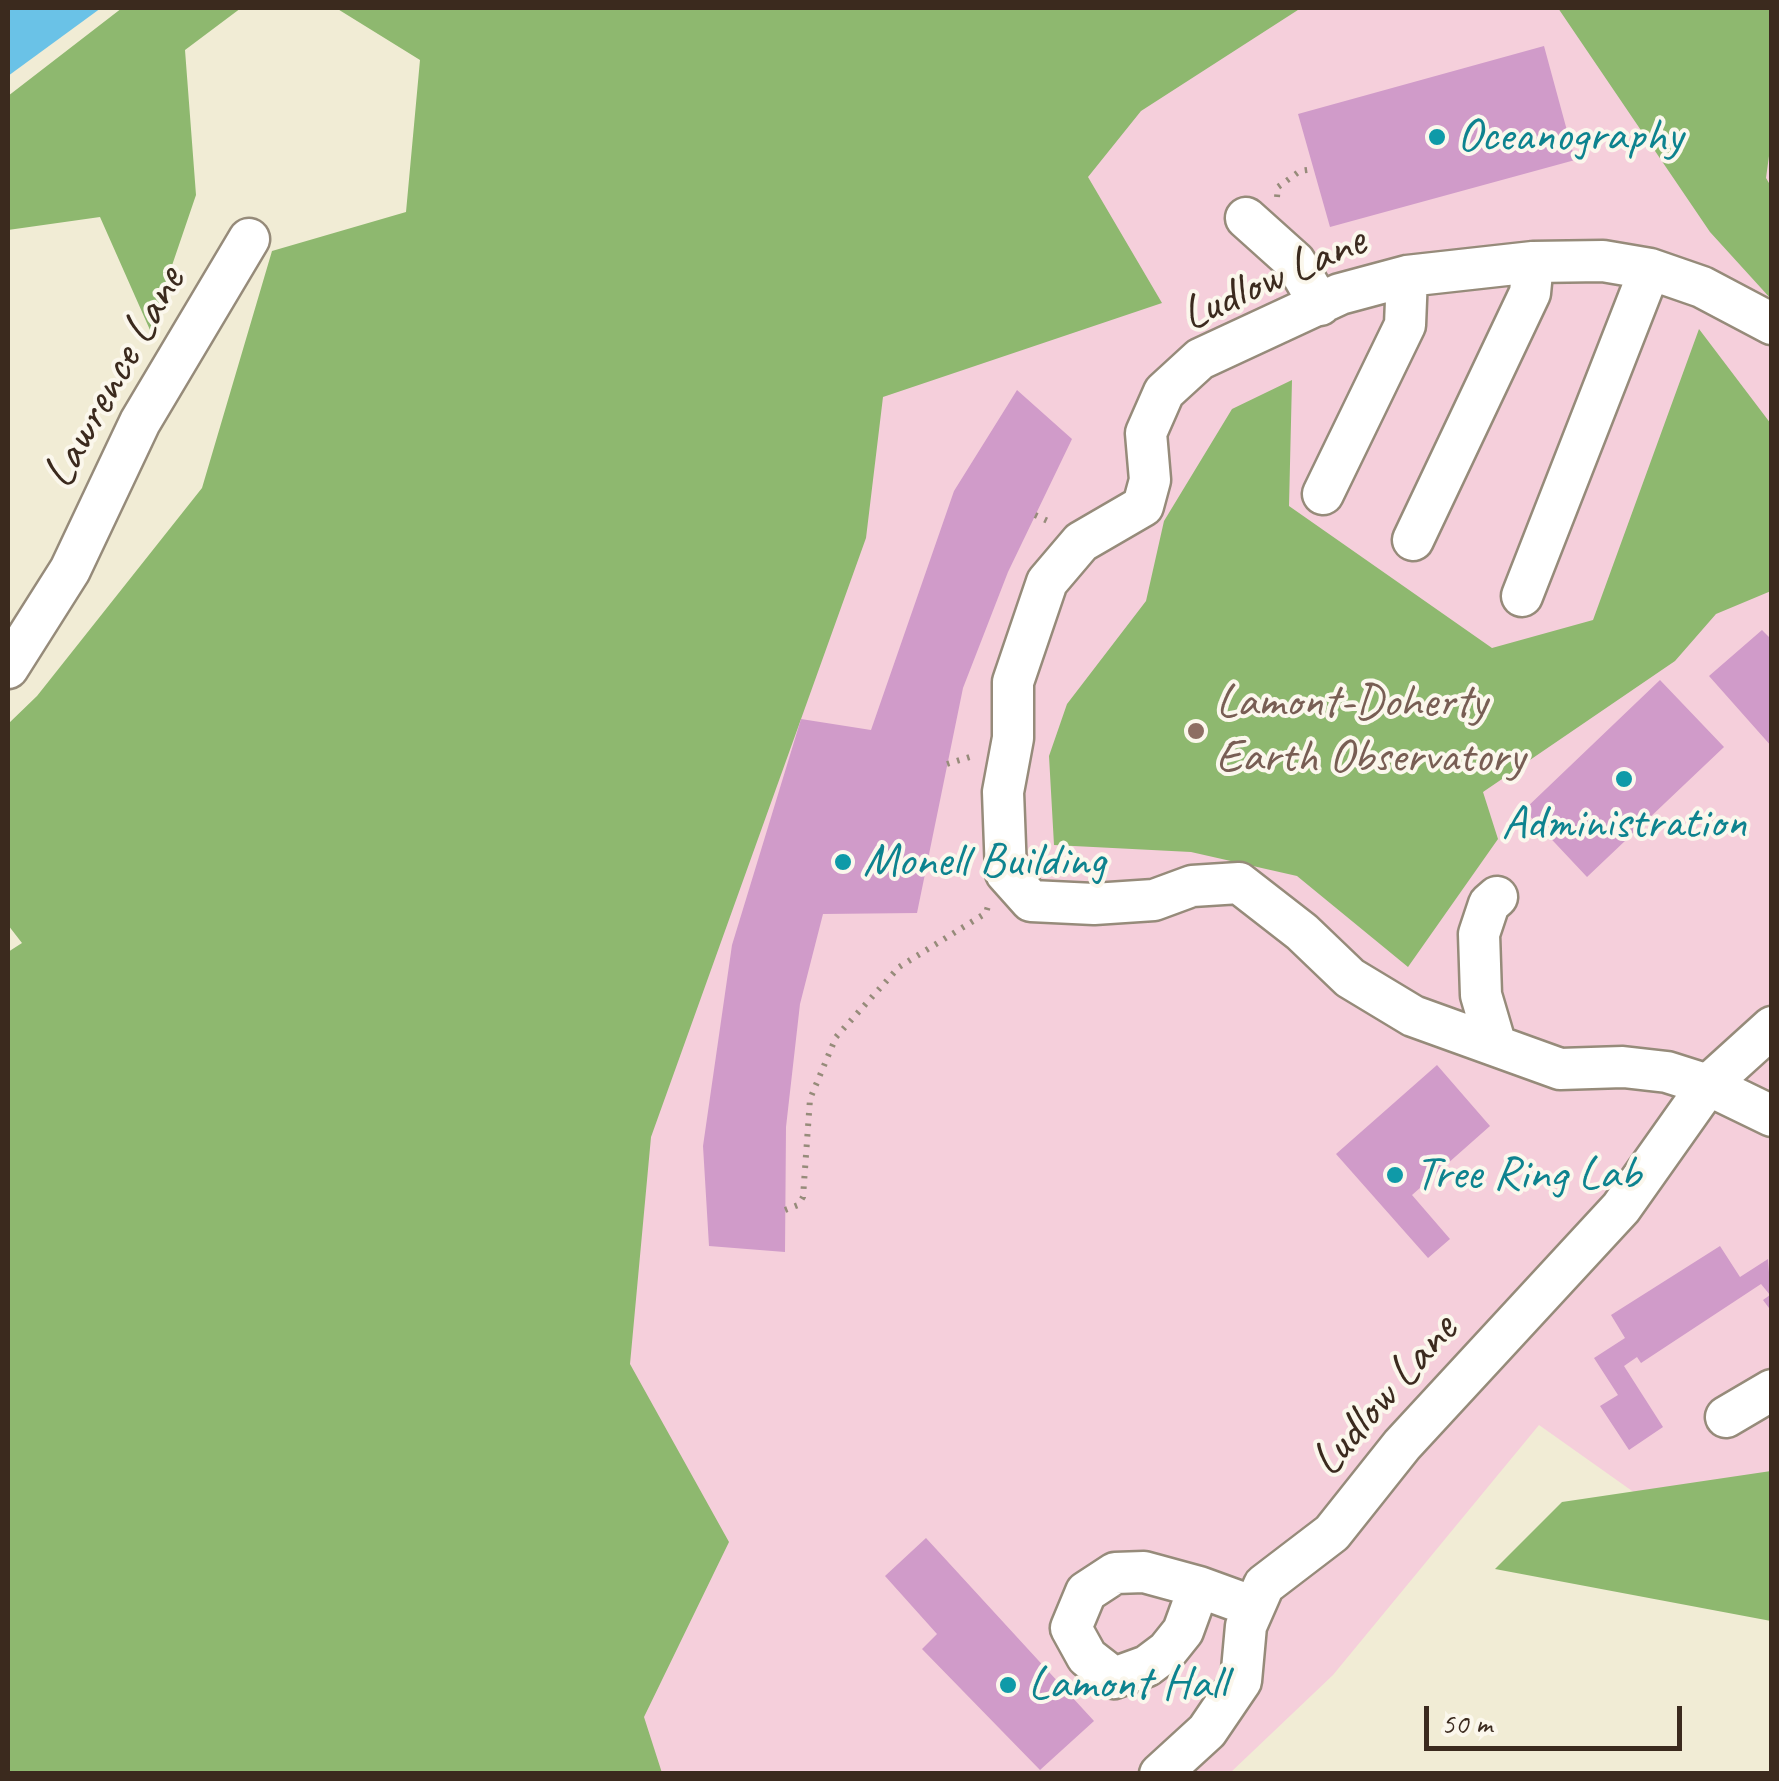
<!DOCTYPE html>
<style>
body{margin:0}
#map{position:relative;width:1779px;height:1781px;overflow:hidden;background:#f1ecd5;font-family:Caveat,sans-serif}
canvas{display:block}
.frame{position:absolute;inset:0;border:10px solid #3b2a1e;pointer-events:none}
.scale{position:absolute;left:1424px;top:1706px;width:258px;height:45px;box-sizing:border-box;border:5px solid #3b2a1e;border-top:0;padding-left:12px;font-size:30px;line-height:35px;white-space:nowrap;color:#3b2a1e;-webkit-text-stroke:8px #fbf7ec;paint-order:stroke}
</style>
<div id="map">
<canvas width="1779" height="1781"></canvas>
<div class="frame"></div>
<div class="scale">50 m</div>
</div>
<script>
const c = document.querySelector('canvas').getContext('2d');
c.lineJoin = 'round';
function fillPath(path, color) { c.fillStyle = color; c.fill(path, 'evenodd'); }
const toPath = rows => new Path2D(rows.map(r => 'M' + r).join(''));
function trace(path, color, width, dash) { c.strokeStyle = color; c.lineWidth = width; c.lineCap = dash ? 'butt' : 'round'; c.setLineDash(dash || []); c.stroke(path); }
function write(font, color, halo, rows, align = 'center') {
  c.font = font + ' Caveat,sans-serif'; c.lineWidth = 8; c.setLineDash([]); c.textBaseline = 'middle'; c.strokeStyle = halo; c.fillStyle = color; for (const [text, x, y, turn = 0] of rows) {
    c.save(); c.translate(x, y); c.rotate((+turn || 0) * Math.PI / 180); c.textAlign = isNaN(turn) ? turn : align; if (halo) c.strokeText(text, 0, 0); c.fillText(text, 0, 0); c.restore();
  }
}
fillPath(toPath([
 [1143,8,1771,8,1771,1481,1666,1515,1539,1425,1333,1675,1230,1773,259,1774,747,385]
]), '#f5cfdb');
fillPath(toPath([
 [122,8,241,8,185,50,196,195,150,330,100,217,8,230,8,96],
 [336,8,1301,8,1141,111,1088,177,1162,303,883,397,866,538,651,1137,630,1364,729,1542,644,1717,662,1773,8,1773,8,952,22,943,8,925,8,724,37,696,202,488,272,251,406,212,420,60],
 [1558,8,1771,8,1772,134,1766,178,1772,188,1771,299,1710,232],
 [1699,329,1771,424,1771,591,1716,614,1675,661,1483,792,1498,839,1408,967,1297,876,1191,852,1054,845,1049,756,1067,704,1146,601,1164,521,1232,409,1292,380,1289,506,1492,648,1593,620],
 [1771,1471,1771,1621,1495,1569,1562,1502]
]), '#8eb86f');
fillPath(toPath([
 [8,8,101,8,8,76]
]), '#6ac2e7');
fillPath(toPath([
 [1544,46,1575,160,1330,227,1298,114],
 [1017,390,1072,439,1008,572,963,688,917,913,823,914,800,1004,786,1127,785,1252,709,1246,703,1146,732,945,801,719,871,730,954,491],
 [1762,630,1772,640,1772,747,1709,676],
 [1660,680,1724,747,1587,877,1524,810],
 [1437,1065,1490,1126,1412,1195,1450,1239,1428,1258,1336,1154],
 [1720,1246,1740,1277,1768,1259,1772,1312,1763,1300,1770,1295,1761,1284,1641,1363,1637,1357,1624,1366,1663,1427,1629,1450,1600,1406,1618,1395,1594,1358,1625,1338,1611,1315],
 [926,1538,1094,1721,1040,1770,922,1649,937,1634,885,1576]
]), '#d09bc9');
const minor = toPath([
 [1246,218,1295,262,1320,305],
 [1323,494,1405,325,1407,276],
 [1413,540,1530,293,1533,262],
 [1522,596,1650,269],
 [8,668,70,570,140,422,249,239],
 [1772,1027,1708,1085,1772,1116],
 [1496,1046,1481,995,1479,934,1489,904,1497,897],
 [1726,1417,1772,1390],
 [1199,1587,1183,1631,1167,1651,1147,1666,1114,1678,1087,1657,1071,1628,1086,1592,1115,1573,1144,1572,1199,1587,1254,1607],
 [1160,1774,1207,1731,1241,1681,1246,1626,1264,1585,1332,1533,1402,1445,1621,1208,1708,1085,1667,1072,1623,1067,1560,1069,1413,1016,1350,978,1302,932,1239,883,1192,886,1154,900,1094,904,1031,901,1006,873,1003,792,1013,738,1013,682,1047,582,1081,542,1143,506,1150,480,1146,433,1164,392,1200,359,1340,294,1407,276,1533,262,1603,261,1650,269,1702,287,1772,324]
]);
trace(minor, '#968b7a', 45);
trace(toPath([
 [1277,197,1278,187,1300,171,1314,169],
 [1035,515,1052,523],
 [947,764,976,755],
 [785,1210,798,1205,803,1197,810,1099,836,1037,899,967,986,913,988,906]
]), '#968b7a', 6, [2.5, 8]);
trace(minor, '#fff', 40);
for (const [x, y, r, color] of [
 [1437,137,10,"#0f9aa8"],
 [1196,731,10,"#8d6e63"],
 [1624,779,10,"#0f9aa8"],
 [843,862,10,"#0f9aa8"],
 [1395,1175,10,"#0f9aa8"],
 [1008,1685,10,"#0f9aa8"]
]) { const dot = new Path2D(); dot.arc(x, y, r, 0, 2 * Math.PI); c.fillStyle = color; c.fill(dot); trace(dot, '#fbf7ec', 4); }
write('48px', '#0d838f', '#fbf7ec', [
 ["Oceanography",1457,137],
 ["Administration",1624,824,"center"],
 ["Monell Building",863,862],
 ["Tree Ring Lab",1415,1175],
 ["Lamont Hall",1028,1685]
], 'left');
write('48px', '#3b2a1e', '#fbf7ec', [
 ["Ludlow Lane",1274,279,-24],
 ["Lawrence Lane",115,378,-61],
 ["Ludlow Lane",1385,1396,-49]
]);
write('48px', '#785e54', '#fbf7ec', [
 ["Lamont-Doherty",1216,703],
 ["Earth Observatory",1216,758]
], 'left');
</script>
